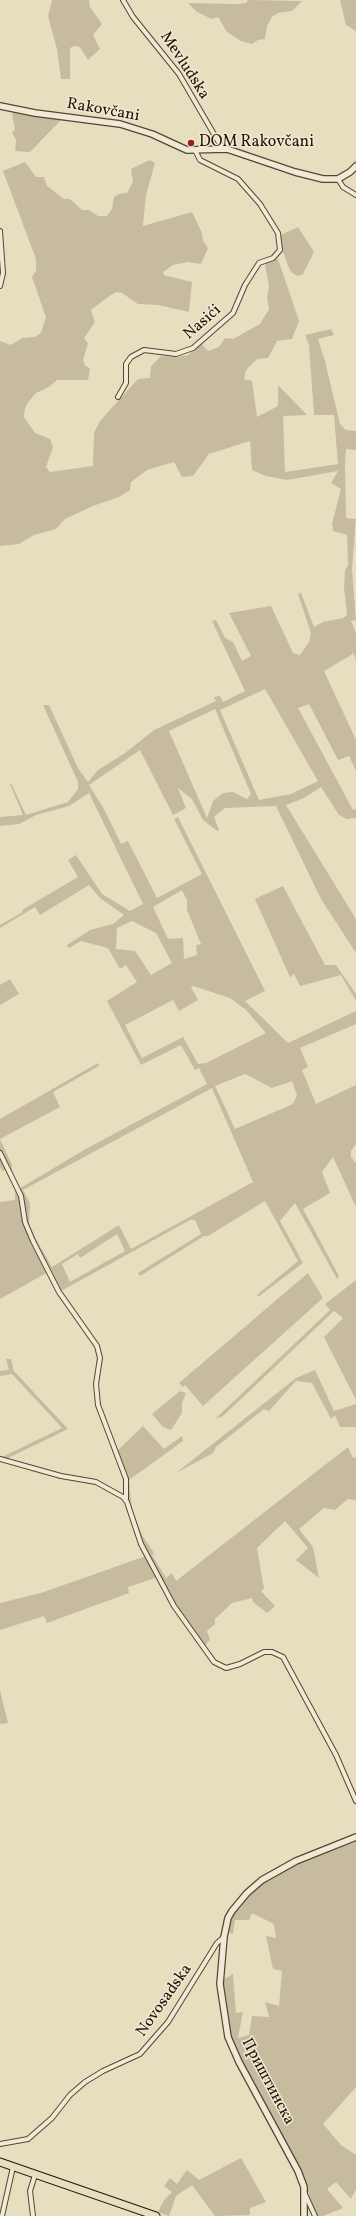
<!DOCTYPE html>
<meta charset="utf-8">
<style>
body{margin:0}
canvas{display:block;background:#e7ddbf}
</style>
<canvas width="356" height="2216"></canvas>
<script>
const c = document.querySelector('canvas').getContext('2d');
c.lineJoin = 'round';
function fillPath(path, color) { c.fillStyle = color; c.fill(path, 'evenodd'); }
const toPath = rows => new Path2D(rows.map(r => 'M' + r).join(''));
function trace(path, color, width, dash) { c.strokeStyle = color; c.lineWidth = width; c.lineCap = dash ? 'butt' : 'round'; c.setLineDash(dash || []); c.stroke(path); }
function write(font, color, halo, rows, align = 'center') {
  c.font = font + ' Vollkorn,serif'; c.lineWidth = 3; c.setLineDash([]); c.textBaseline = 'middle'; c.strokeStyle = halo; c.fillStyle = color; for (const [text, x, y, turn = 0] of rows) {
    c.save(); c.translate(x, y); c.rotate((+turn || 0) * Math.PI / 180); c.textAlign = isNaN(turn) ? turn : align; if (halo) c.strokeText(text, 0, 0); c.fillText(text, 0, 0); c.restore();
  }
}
fillPath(toPath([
 [52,0,89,0,90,7,102,24,93,35,100,49,88,60,80,47,74,46,70,48,70,79,61,79,57,49,48,16],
 [248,0,302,1,292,11,278,13,272,17,267,26,265,39,258,40,252,44,241,41,227,32,218,17,212,19,197,12,188,3,236,4,246,3],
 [340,0,356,0,356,31,346,25],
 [14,112,36,117,62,119,30,152,15,151,16,140,12,132,15,130,12,114],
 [150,160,155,163,146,195,143,226,192,212,202,233,203,241,208,248,201,264,188,262,173,265,163,272,164,275,192,282,189,312,158,305,138,304,122,293,116,292,108,297,91,310,95,322,84,338,88,343,83,360,85,365,90,369,88,380,57,380,49,387,36,393,29,401,25,408,24,417,35,433,50,439,53,447,46,467,50,472,93,466,94,433,100,421,138,379,150,378,151,366,161,356,177,357,188,355,201,343,208,351,219,347,225,338,233,339,260,324,269,309,267,298,269,287,265,263,278,259,299,321,292,339,277,341,268,358,257,359,246,370,244,379,252,381,257,417,278,406,278,385,307,415,283,416,285,472,338,464,334,415,314,415,309,345,305,335,331,329,334,335,318,339,325,361,340,424,346,430,356,431,356,450,346,449,345,462,346,518,356,519,352,569,356,620,351,621,356,633,356,660,352,650,353,654,324,671,356,740,356,771,349,756,338,760,309,704,298,708,353,810,356,809,356,818,347,819,339,815,321,787,304,798,286,805,356,919,356,953,321,899,276,806,225,808,214,817,219,830,217,831,203,820,192,799,178,788,186,808,173,815,140,750,89,785,104,809,121,844,128,841,157,898,202,874,174,819,178,817,265,991,245,1001,288,1043,356,1011,356,1024,300,1048,308,1067,302,1070,316,1104,356,1085,356,1144,351,1151,351,1157,356,1163,356,1207,333,1157,322,1172,330,1193,303,1209,339,1276,337,1279,295,1203,280,1221,303,1263,258,1297,257,1295,298,1261,265,1201,208,1236,204,1236,140,1276,138,1273,201,1234,195,1220,190,1220,61,1291,50,1271,0,1299,0,1202,15,1200,15,1186,17,1190,84,1150,207,1084,199,1068,195,1070,181,1045,141,1065,107,1001,137,982,126,965,120,969,108,948,81,941,69,948,67,945,90,930,113,924,124,915,100,898,89,885,40,915,35,907,0,928,0,925,23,912,22,910,78,877,68,860,76,855,102,894,130,911,143,904,89,793,69,806,36,815,19,824,0,826,0,817,23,815,10,784,11,783,26,815,68,802,78,789,78,782,43,705,49,705,78,768,88,782,98,770,125,753,154,730,216,701,214,697,220,696,223,702,245,691,212,621,216,620,225,638,233,642,242,661,251,656,229,613,271,606,293,653,300,655,309,642,311,633,298,594,301,593,314,627,323,622,343,618,347,615,344,587,345,571,348,565,347,535,333,531,332,524,341,489,331,483,338,471,287,480,266,476,252,470,250,441,209,454,193,476,182,477,174,462,147,470,131,482,130,490,119,497,93,506,65,519,56,529,34,535,19,544,0,546,0,341,11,345,22,338,35,337,41,333,46,317,32,277,36,271,36,259,3,171,25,162,36,177,44,177,47,186,64,199,70,199,82,210,89,210,98,216,107,216,112,209,114,197,119,194,127,193,133,182,131,169],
 [265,689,318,781,291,794,259,800,220,710],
 [215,709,251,794,247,799,233,792,223,793,213,801,207,818,169,731],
 [182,890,187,900,187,910,201,944,196,945,197,955,184,959,183,938,168,939,153,907],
 [132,921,156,933,172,963,151,975,135,951,116,949,117,928],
 [193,986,230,998,246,1010,266,1033,206,1063,198,1064,183,1037,142,1058,125,1025,173,1000,179,1011,198,1000,191,987],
 [245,1074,272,1088,292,1081,297,1095,293,1104,235,1129,215,1086],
 [212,1088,253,1182,131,1249,119,1225,52,1267,29,1227,30,1203,23,1190],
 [117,1234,125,1251,70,1282,62,1264,78,1254,80,1258],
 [298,227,314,252,303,274,297,276,291,272,287,263,281,246,281,235],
 [283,886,325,965,336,965,356,994,356,1001,341,975,300,986,294,974,290,977,255,899],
 [10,979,19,994,0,1005,0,985],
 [98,1063,99,1066,53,1092,60,1107,0,1139,12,1165,11,1177,8,1169,2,1171,0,1167,0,1119],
 [308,1273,323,1298,203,1406,185,1385,183,1387,179,1383],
 [356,1280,356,1400,324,1337,343,1318,334,1311,223,1416,215,1419,330,1310,325,1304],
 [6,1359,11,1359,14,1371,68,1429,4,1460,0,1458,62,1428,12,1374,0,1376,0,1371,9,1370],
 [315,1370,334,1411,356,1404,356,1427,340,1427,335,1415,331,1419,312,1383,296,1381,269,1411,264,1409,216,1447,213,1453,176,1473,296,1378],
 [180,1391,186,1393,182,1403,182,1413,171,1430,163,1427,152,1414],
 [143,1426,164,1449,182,1436,183,1441,129,1480,132,1509,142,1535,154,1553,152,1555,166,1578,172,1573,176,1581,348,1447,353,1458,356,1457,356,1500,348,1499,335,1510,324,1508,299,1529,313,1547,319,1578,296,1560,308,1548,285,1521,257,1548,264,1589,261,1591,275,1606,267,1613,253,1602,252,1598,232,1603,215,1619,215,1624,207,1631,210,1640,203,1647,185,1622,139,1539,128,1501,127,1482,116,1452],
 [146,1556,158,1577,128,1587,129,1593,47,1623,44,1616,0,1630,0,1603,41,1593],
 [0,1690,8,1723,0,1724],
 [356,1840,356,2087,323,2124,341,2145,356,2155,356,2189,351,2199,336,2182,327,2189,343,2208,323,2216,317,2216,297,2163,233,2048,224,2015,221,1981,233,1974,236,2013,243,2012,238,2038,249,2035,252,2016,269,2017,265,2002,279,2006,282,1971,273,1969,266,1936,276,1938,274,1924,252,1913,249,1920,235,1920,233,1934,226,1931,229,1920,238,1905,256,1886,305,1859],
 [241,2158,266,2202,250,2208,250,2215,215,2216,192,2185,176,2196,169,2216,158,2212,164,2200,172,2192,164,2186,170,2178,177,2184,187,2170,199,2180]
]), '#c6bb9f');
const minor = toPath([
 [123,0,133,17,179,74,222,148],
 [338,179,343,187,356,195],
 [0,231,3,273,0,286],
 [118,397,126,383,126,364,131,357,144,350,176,354,193,348,233,313,245,285,259,263,273,258,280,250,278,233,260,204,238,179,200,160,195,150],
 [0,1153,21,1196,25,1222,33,1241,59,1292,97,1346,100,1358,96,1384,98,1405,126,1479,126,1499],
 [0,1459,61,1476,96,1482,123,1497,127,1502,141,1544,174,1606,214,1662,226,1668,240,1664,264,1652,272,1652,283,1657,336,1755,356,1801],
 [0,2144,28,2139,52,2118,70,2095,85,2082,103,2071,140,2054,168,2022,217,1943,224,1937],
 [305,2194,315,2216],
 [2,2216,13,2167],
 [33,2216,30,2191,35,2175]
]);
const tertiary = toPath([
 [0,106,35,113,120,124,152,134,187,150,227,149,295,172,323,179,338,179,350,172,356,166],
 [304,2216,304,2187,298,2171,239,2062,228,2037,220,1984,224,1937,228,1918,232,1911,247,1893,262,1880,296,1861,356,1837]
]);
const primary = toPath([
 [0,2162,156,2216]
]);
trace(minor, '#544731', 6);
trace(tertiary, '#544731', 8);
trace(primary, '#231502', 9);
trace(minor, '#efe9d5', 4);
trace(tertiary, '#efe9d5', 5.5);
trace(primary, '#e7ddbf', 7);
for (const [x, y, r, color] of [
 [191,143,4,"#8f2418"]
]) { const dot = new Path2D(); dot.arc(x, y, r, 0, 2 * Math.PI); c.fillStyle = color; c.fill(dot); trace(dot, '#efe9d5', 1.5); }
write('16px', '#231502', '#efe9d5', [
 ["Mevludska",184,66,57],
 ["Rakovčani",103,111,10],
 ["Nasići",203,323,-41],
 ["Novosadska",165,2001,-55],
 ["Приштинска",267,2082,62]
]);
write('16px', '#231502', '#efe9d5', [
 ["DOM Rakovčani",199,143]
], 'left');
</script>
